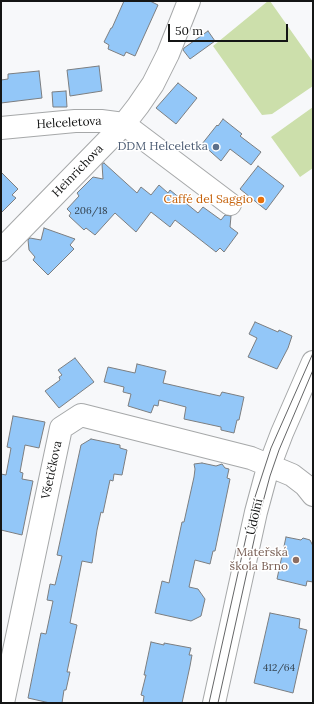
<!DOCTYPE html>
<html>
<head>
<meta charset="utf-8">
<style>
	body { margin:0 }
	#map { position:relative; width:314px; height:704px; overflow:hidden; background:#f7f8fa; font-family:Lora,serif }
	canvas { display:block }
	.frame { position:absolute; inset:0; border:2px solid #141515; pointer-events:none }
	.scale { position:absolute; left:168px; top:24px; width:120px; height:18px; box-sizing:border-box; border:2px solid #141515; border-top:0; padding-left:5px; font-size:12px; line-height:14px; white-space:nowrap; color:#141515; -webkit-text-stroke:3px #fff; paint-order:stroke }
</style>
</head>
<body>
<div id="map">
<canvas width="314" height="704"></canvas>
<div class="frame"></div>
<div class="scale">50 m</div>
</div>
<script>
const ctx = document.querySelector('canvas').getContext('2d');
ctx.lineJoin = 'round';
function paint(path, color) { ctx.fillStyle = color; ctx.fill(path, 'evenodd'); }
const shape = rows => new Path2D(rows.map(r => 'M' + r).join(''));
function strokePath(path, color, width, dash) { ctx.strokeStyle = color; ctx.lineWidth = width; ctx.lineCap = dash ? 'butt' : 'round'; ctx.setLineDash(dash || []); ctx.stroke(path); }
function drawText(font, color, halo, rows, align = 'center') {
  ctx.font = font + ' Lora,serif'; ctx.lineWidth = 3; ctx.setLineDash([]); ctx.textBaseline = 'middle'; ctx.strokeStyle = halo; ctx.fillStyle = color; for (const [text, x, y, turn = 0] of rows) {
    ctx.save(); ctx.translate(x, y); ctx.rotate((+turn || 0) * Math.PI / 180); ctx.textAlign = isNaN(turn) ? turn : align; if (halo) ctx.strokeText(text, 0, 0); ctx.fillText(text, 0, 0); ctx.restore();
  }
}
paint(shape([
	[268,1,270,1,313,62,313,86,272,114,262,115,213,46],
	[313,107,313,168,300,177,271,137]
]), '#ccdfab');
const building = shape([
	[124,1,150,1,158,5,135,56,126,52,124,56,108,49,109,45,104,42,111,28,112,28,124,1],
	[208,31,215,41,190,59,183,50,184,48,208,31],
	[99,66,102,91,70,96,67,70,99,66],
	[39,71,42,98,1,103,1,80,8,79,8,74,39,71],
	[178,83,197,98,176,124,156,108,178,83],
	[66,91,67,107,53,107,52,92,66,91],
	[223,119,242,134,240,136,261,152,251,165,230,149,221,161,202,144,217,125,218,126,223,119],
	[104,163,137,193,141,187,151,195,159,185,168,193,170,190,198,213,203,207,221,220,225,215,231,216,230,227,238,233,224,252,220,248,216,252,175,220,170,227,151,212,136,232,115,213,95,235,86,228,84,230,69,216,71,213,67,209,79,196,77,193,93,177,103,179,102,164,104,163],
	[258,166,284,186,266,210,240,189,258,166],
	[1,172,18,189,12,195,16,198,1,213,1,172],
	[44,228,75,239,70,245,74,249,48,275,33,260,35,257,29,250,28,240,30,238,41,240,44,228],
	[255,322,278,332,279,330,292,336,288,348,277,369,248,357,257,338,249,334,255,322],
	[75,358,94,382,59,408,45,391,60,380,59,377,62,375,58,370,75,358],
	[137,364,166,371,163,383,220,396,222,392,244,397,239,420,237,420,234,433,221,430,221,427,184,419,186,407,159,400,158,406,154,405,151,413,128,406,131,394,123,392,124,387,104,382,108,367,135,373,137,364],
	[13,416,45,422,39,448,25,445,20,472,23,473,22,479,33,481,22,535,1,530,1,474,6,475,11,448,7,447,13,416],
	[91,439,120,445,120,448,127,450,122,475,114,474,113,481,110,480,103,513,101,512,97,530,92,563,82,561,70,623,77,625,67,672,70,672,66,690,64,690,62,703,50,703,28,698,41,633,46,634,53,601,47,600,50,584,55,585,62,556,57,555,81,445,91,439],
	[202,463,216,466,222,464,225,468,229,469,227,478,230,479,215,551,213,551,210,564,195,560,189,587,198,589,205,599,201,616,191,621,155,613,162,581,169,583,182,522,184,522,194,477,195,469,194,464,202,463],
	[286,537,301,540,303,538,310,540,313,546,313,582,307,581,306,586,277,579,286,537],
	[270,613,300,619,299,628,307,630,293,693,254,683,270,613],
	[151,642,164,645,164,643,191,648,189,655,192,655,190,666,182,703,143,703,144,696,141,695,146,675,144,675,151,642]
]);
paint(building, '#93c7f8');
strokePath(building, '#7c7e80', 1);
const minor = shape([
	[1,128,75,121,101,121,124,124,230,204],
	[1,250,124,124,138,106,153,84,168,54,189,1],
	[3,703,61,428,81,415,251,458,292,475,305,485,313,495],
	[214,703,256,512,266,475,282,433,313,362]
]);
strokePath(minor, '#a6a8a9', 24);
strokePath(minor, '#fff', 22);
strokePath(shape([
	[209,703,255,497,271,448,313,353],
	[218,703,260,513,270,476,279,450,313,370]
]), '#656667', 1);
for (const [x, y, r, color] of [
	[216,147,4,"#5c6f8a"],
	[261,200,4,"#e8710a"],
	[296,560,4,"#8d6e63"]
]) { const dot = new Path2D(); dot.arc(x, y, r, 0, 2 * Math.PI); ctx.fillStyle = color; ctx.fill(dot); strokePath(dot, '#fff', 1.5); }
drawText('10px', '#34424e', null, [
	["206/18",91,211],
	["412/64",279,668]
]);
drawText('12px', '#141515', '#fff', [
	["Helceletova",69,123,-3],
	["Heinrichova",78,171,-46],
	["Všetičkova",52,470,-78],
	["Údolní",255,517,-77]
]);
drawText('12px', '#4e5e75', '#fff', [
	["DDM Helceletka",208,147]
], 'right');
drawText('12px', '#c56008', '#fff', [
	["Caffé del Saggio",253,200]
], 'right');
drawText('12px', '#785e54', '#fff', [
	["Mateřská",288,553],
	["škola Brno",288,567]
], 'right');
</script>
</body>
</html>
